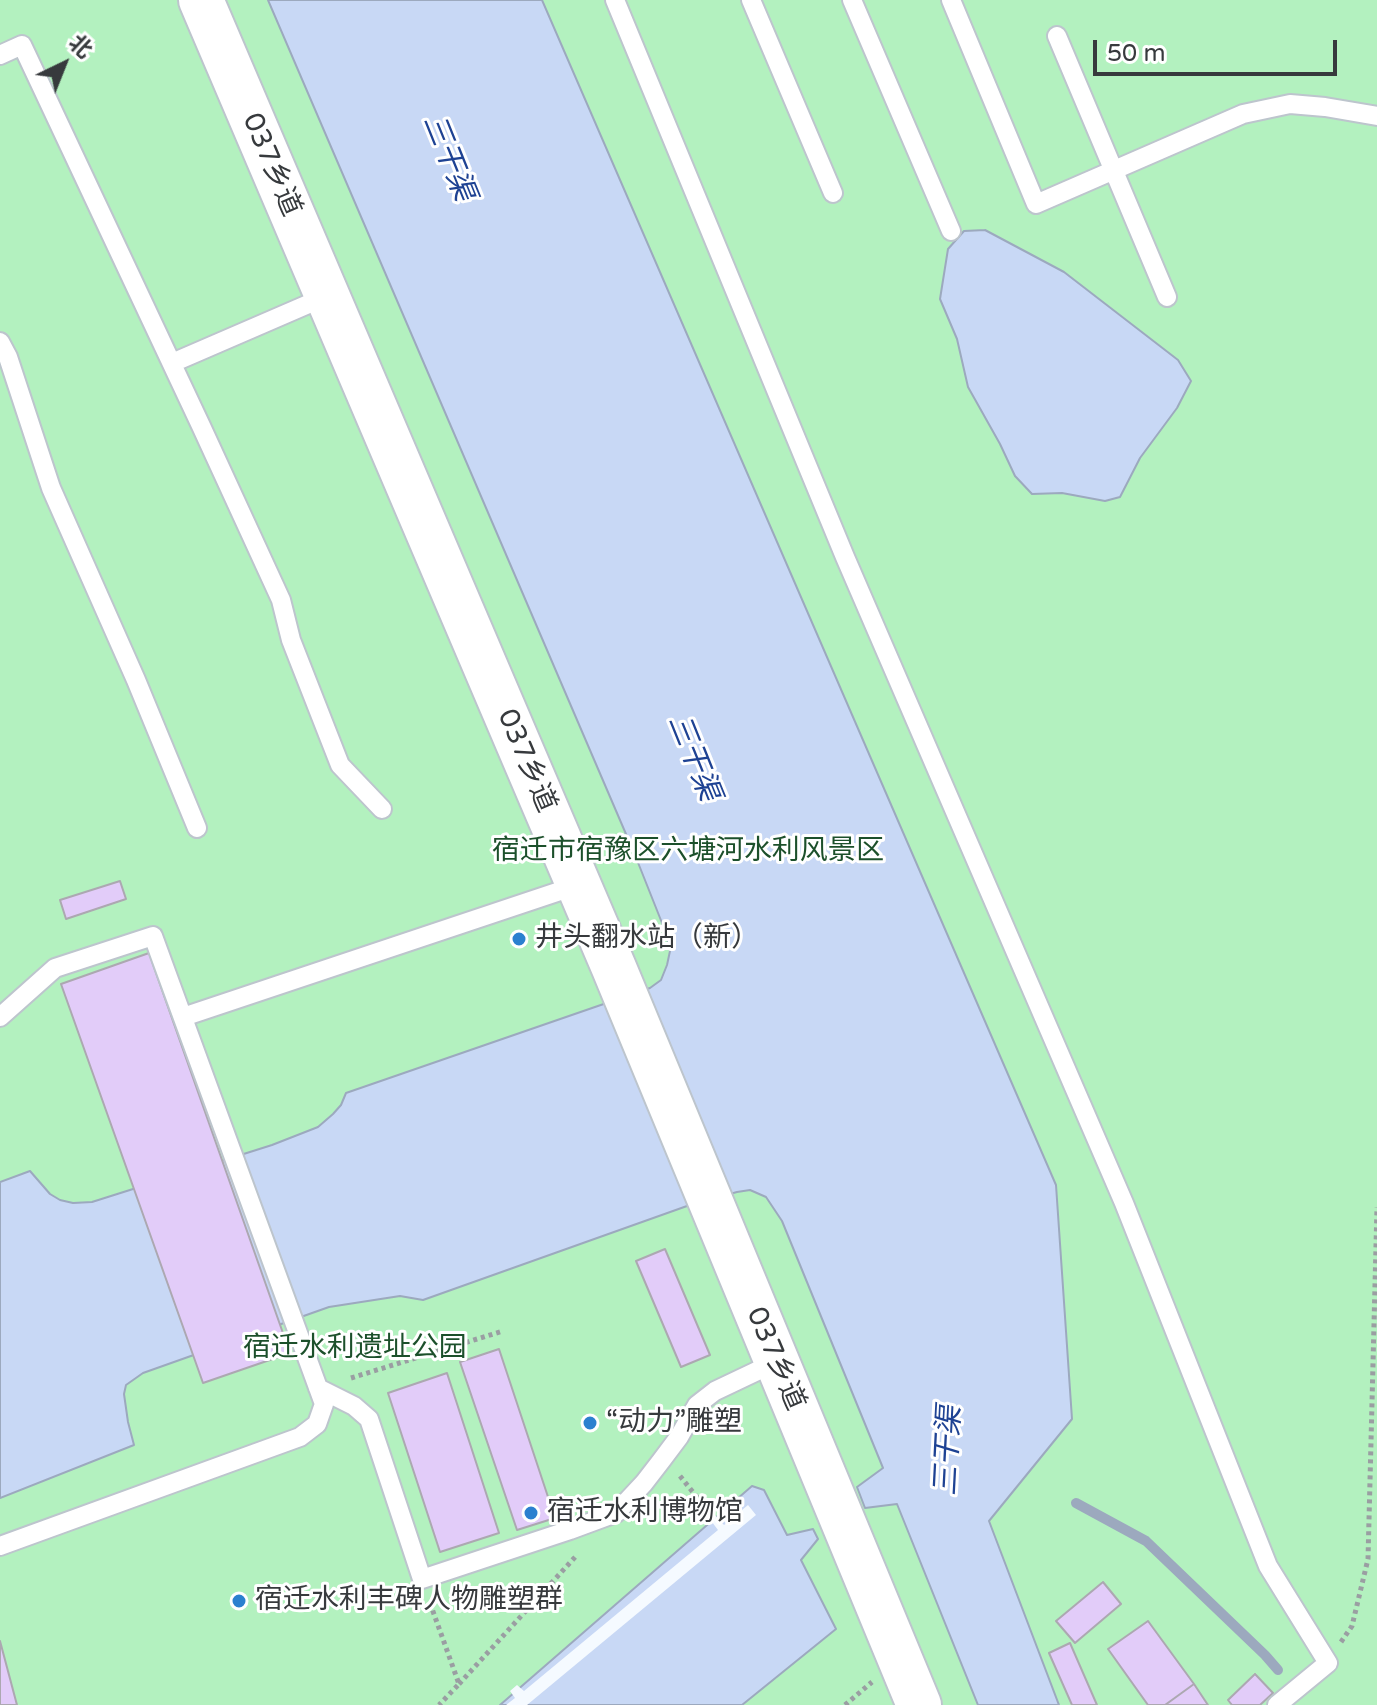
<!DOCTYPE html>
<html>
<head>
<meta charset="utf-8">
<style>
	body { margin:0 }
	#map { position:relative; width:1377px; height:1705px; overflow:hidden; background:#f5faff; font-family:"Varela Round","Noto Sans SC",sans-serif }
	canvas { display:block }
	.north { position:absolute; left:24px; top:24px; width:80px; height:80px; -webkit-text-stroke:6px #fff; paint-order:stroke; rotate:43deg; font-size:22px; font-weight:700; line-height:32px; text-align:center; color:#373a3d }
	.north::after { content:''; display:block; margin:auto; width:28px; height:36px; background:#373a3d; clip-path:polygon(50% 0,100% 100%,50% 72%,0 100%) }
	.scale { position:absolute; left:1093px; top:40px; width:244px; height:36px; box-sizing:border-box; border:4px solid #373a3d; border-top:0; padding-left:10px; font-size:24px; line-height:28px; white-space:nowrap; color:#373a3d; -webkit-text-stroke:6px #fff; paint-order:stroke }
</style>
</head>
<body>
<div id="map">
<canvas width="1377" height="1705"></canvas>
<div class="north">北</div>
<div class="scale">50 m</div>
</div>
<script>
const ctx = document.querySelector('canvas').getContext('2d');
ctx.lineJoin = 'round';
function paint(path, color) { ctx.fillStyle = color; ctx.fill(path, 'evenodd'); }
const shape = rows => new Path2D(rows.map(r => 'M' + r).join(''));
function strokePath(path, color, width, dash) { ctx.strokeStyle = color; ctx.lineWidth = width; ctx.lineCap = dash ? 'butt' : 'round'; ctx.setLineDash(dash || []); ctx.stroke(path); }
function drawText(font, color, halo, rows, align = 'center') {
  ctx.font = font + ' "Varela Round","Noto Sans SC",sans-serif'; ctx.lineWidth = 6; ctx.setLineDash([]); ctx.textBaseline = 'middle'; ctx.strokeStyle = halo; ctx.fillStyle = color; for (const [text, x, y, turn = 0] of rows) {
    ctx.save(); ctx.translate(x, y); ctx.rotate((+turn || 0) * Math.PI / 180); ctx.textAlign = isNaN(turn) ? turn : align; if (halo) ctx.strokeText(text, 0, 0); ctx.fillText(text, 0, 0); ctx.restore();
  }
}
paint(shape([
	[0,0,1377,0,1377,1705,0,1705]
]), '#b3f1bf');
const water = shape([
	[268,0,542,0,1056,1185,1072,1419,989,1521,1059,1705,978,1705,897,1504,865,1508,857,1487,883,1468,782,1221,766,1197,750,1190,737,1192,687,1206,423,1300,400,1296,329,1307,143,1373,126,1385,124,1394,128,1422,134,1445,0,1498,0,1182,30,1171,50,1194,60,1200,73,1203,92,1202,272,1145,318,1127,333,1114,341,1105,346,1093,650,988,661,980,667,965,670,951,666,933,635,855,268,0],
	[985,230,1064,272,1178,360,1191,381,1177,408,1140,458,1120,497,1105,501,1062,493,1032,494,1015,476,1000,444,968,387,957,339,940,299,948,249,964,231,985,230],
	[752,1486,764,1490,787,1535,813,1529,818,1539,801,1560,836,1629,742,1705,500,1705,752,1486]
]);
paint(water, '#c8d8f5');
strokePath(water, '#9ca9be', 2);
paint(shape([
	[748,1505,756,1515,527,1705,506,1705,515,1698,510,1691,517,1685,524,1691,718,1530,709,1518,714,1514,724,1525]
]), '#f5faff');
strokePath(shape([
	[1076,1503,1146,1541,1265,1655,1278,1670]
]), '#9ca9be', 10);
const building = shape([
	[120,881,126,899,66,919,60,900,120,881],
	[149,953,290,1353,203,1383,61,984,149,953],
	[665,1249,710,1355,681,1367,636,1261,665,1249],
	[499,1349,555,1518,517,1530,460,1362,499,1349],
	[447,1373,499,1533,440,1552,388,1393,447,1373],
	[1103,1582,1121,1604,1075,1643,1056,1621,1103,1582],
	[1148,1621,1194,1684,1165,1705,1148,1705,1108,1649,1148,1621],
	[0,1641,17,1705,0,1705,0,1641],
	[1070,1643,1097,1705,1072,1705,1049,1653,1070,1643],
	[1255,1674,1273,1693,1260,1705,1232,1705,1228,1700,1255,1674],
	[1194,1684,1208,1705,1165,1705,1194,1684]
]);
paint(building, '#e2ccf9');
strokePath(building, '#aca8b1', 2);
const service = shape([
	[615,0,845,557,1124,1203,1268,1566,1328,1663,1277,1705],
	[751,0,833,193],
	[852,0,951,231],
	[951,0,1036,204,1243,114,1290,104,1325,107,1377,116],
	[1057,36,1167,297],
	[0,55,22,45,202,428,281,600,291,640,340,765,382,809],
	[0,342,8,357,51,488,136,680,197,828],
	[172,363,327,296],
	[0,1017,55,968,153,936,324,1404,317,1424,300,1437,0,1546],
	[183,1017,578,885],
	[318,1388,354,1406,369,1419,422,1579,570,1530,616,1513,644,1483,661,1461,679,1437,697,1405,715,1391,776,1362]
]);
const tertiary = shape([
	[201,0,614,968,919,1705]
]);
strokePath(service, '#bdc5cd', 22);
strokePath(tertiary, '#bdc5cd', 48);
strokePath(shape([
	[351,1378,503,1331],
	[680,1476,704,1506],
	[430,1603,459,1684,439,1705],
	[1341,1642,1352,1626,1368,1559,1377,1207],
	[459,1684,577,1555],
	[845,1705,872,1682]
]), '#9a9ea2', 5, [4, 4]);
strokePath(service, '#fff', 18);
strokePath(tertiary, '#fff', 44);
for (const [x, y, r, color] of [
	[519,939,8,"#2b80cf"],
	[590,1423,8,"#2b80cf"],
	[531,1513,8,"#2b80cf"],
	[239,1601,8,"#2b80cf"]
]) { const dot = new Path2D(); dot.arc(x, y, r, 0, 2 * Math.PI); ctx.fillStyle = color; ctx.fill(dot); strokePath(dot, '#fff', 3); }
drawText('28px', '#373a3d', '#fff', [
	["037乡道",271,165,67],
	["037乡道",526,761,67],
	["037乡道",775,1359,67]
]);
drawText('28px', '#1c502b', '#fff', [
	["宿迁市宿豫区六塘河水利风景区",688,852],
	["宿迁水利遗址公园",355,1349]
]);
drawText('28px', '#373a3d', '#fff', [
	["井头翻水站（新）",535,939],
	["“动力”雕塑",606,1423],
	["宿迁水利博物馆",547,1513],
	["宿迁水利丰碑人物雕塑群",255,1601]
], 'left');
drawText('italic 30px', '#1e4293', '#fff', [
	["三干渠",448,158,68],
	["三干渠",693,758,68],
	["三干渠",949,1451,-87]
]);
</script>
</body>
</html>
